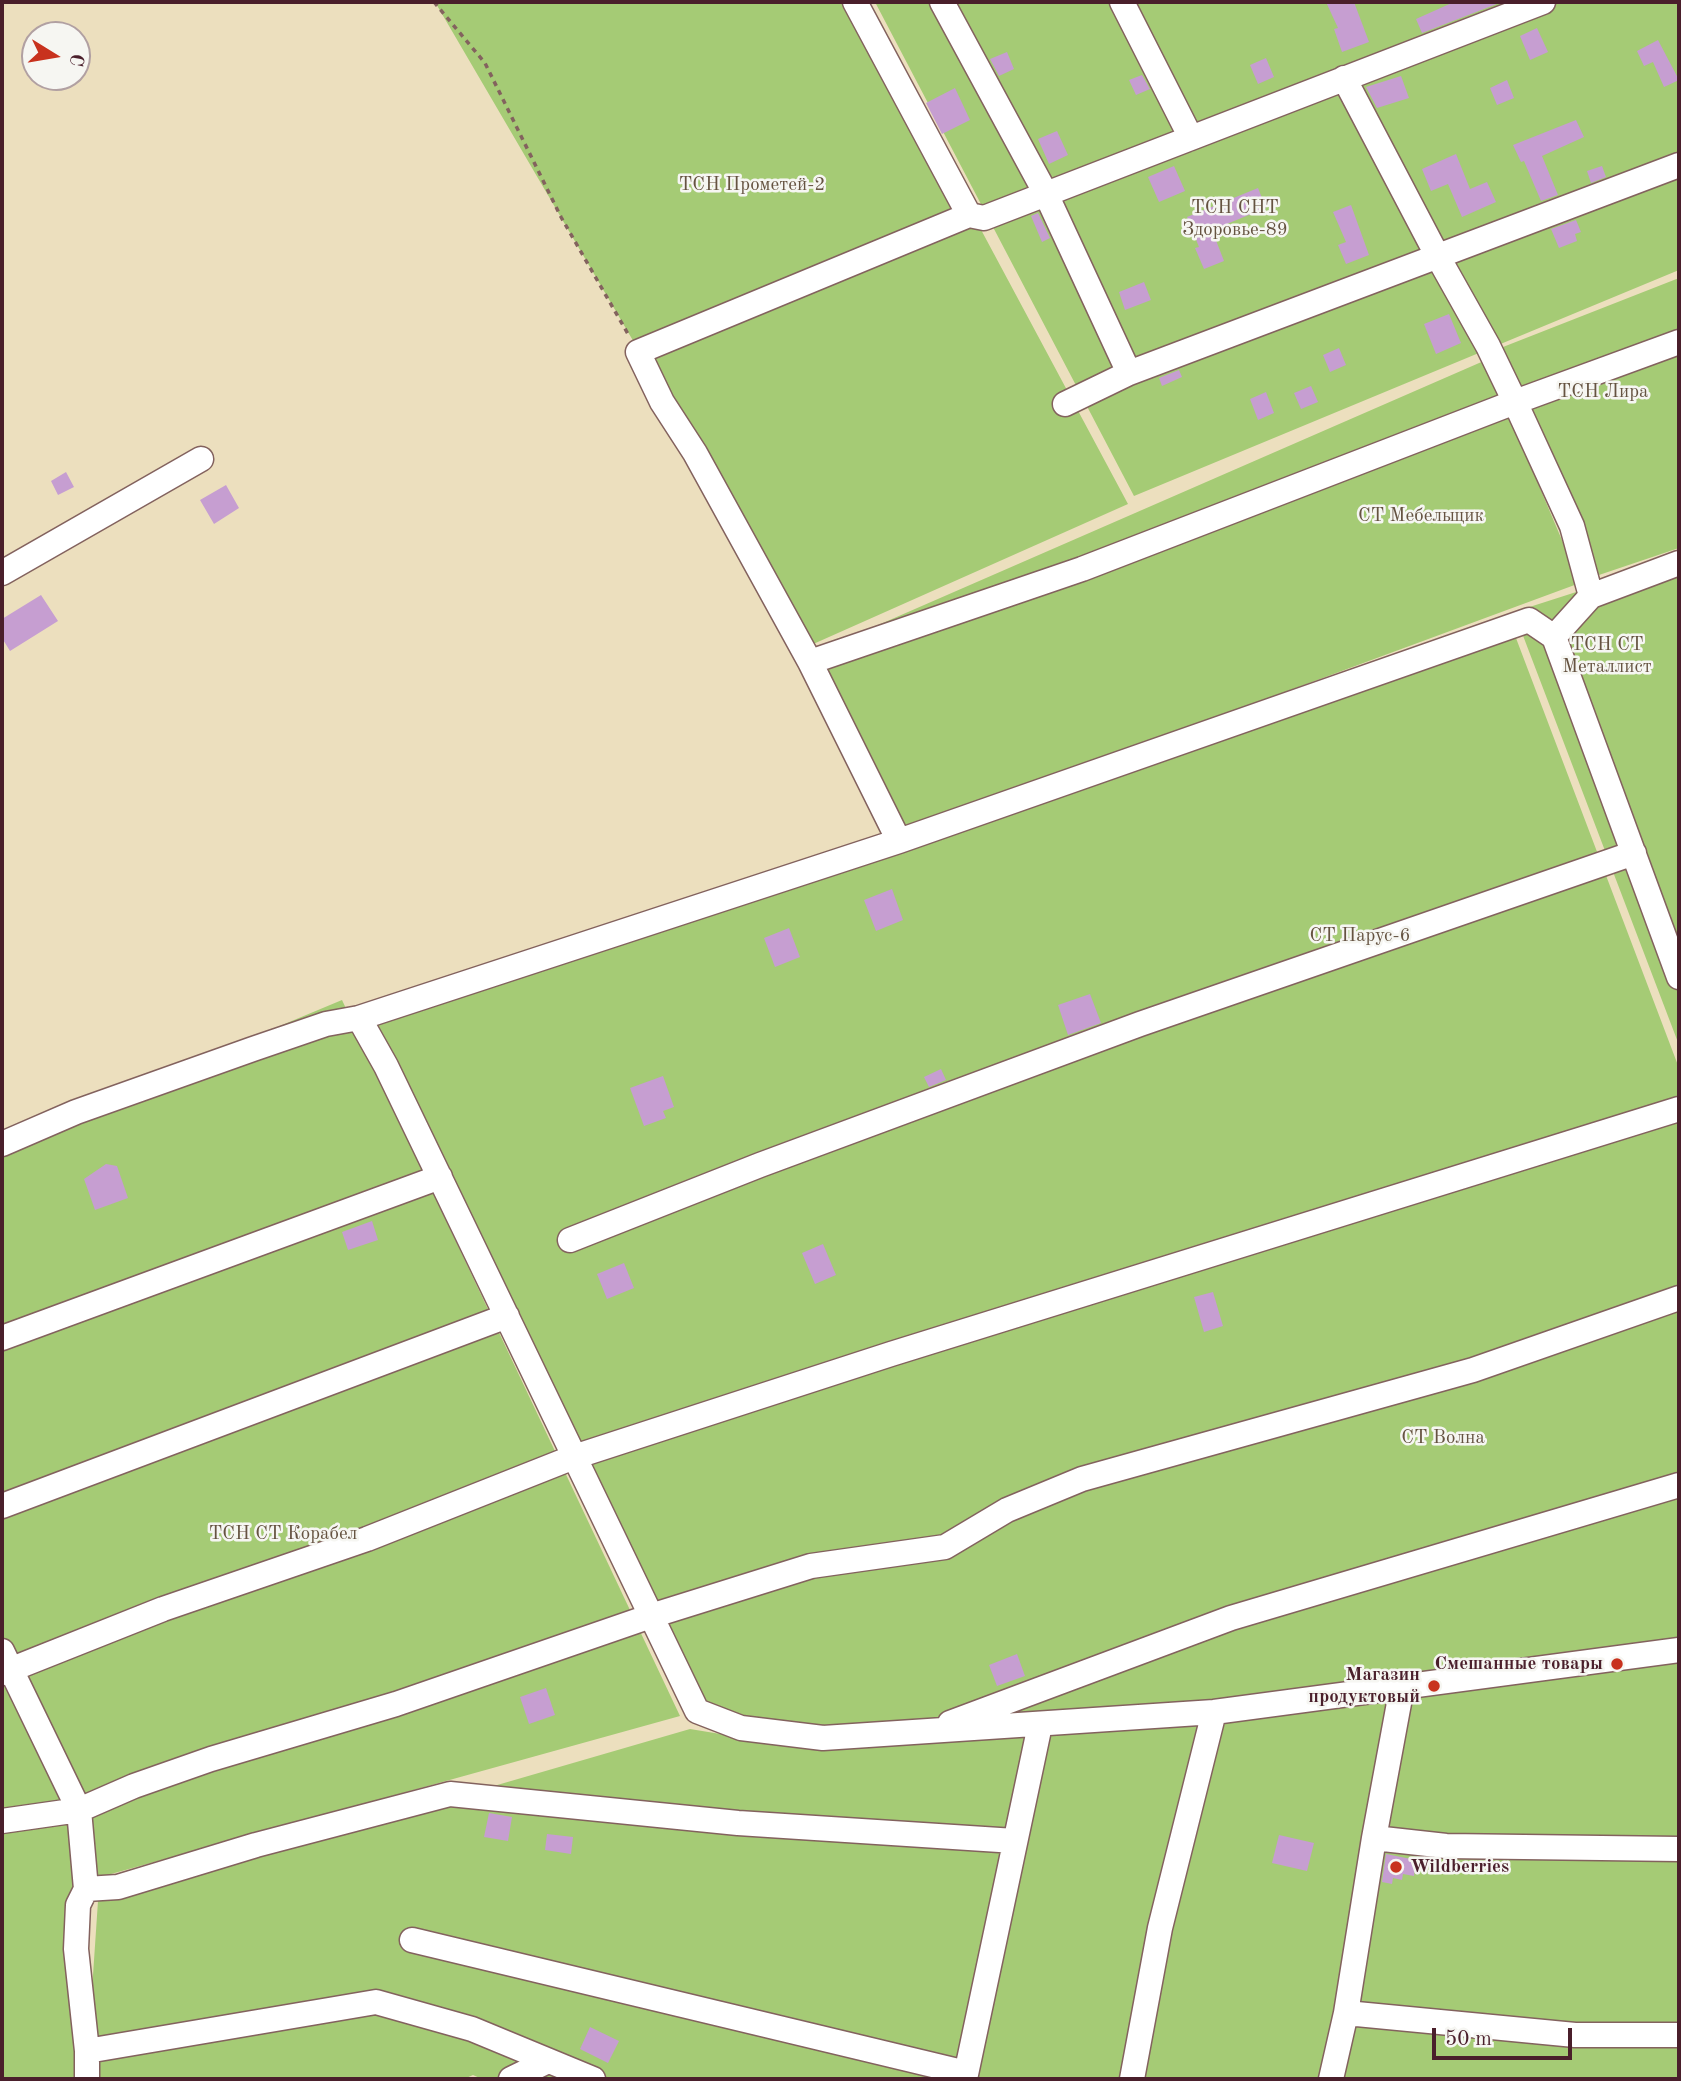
<!DOCTYPE html>
<html>
<head>
<meta charset="utf-8">
<style>
	body { margin:0 }
	#map { position:relative; width:1681px; height:2081px; overflow:hidden; background:#ecdfbe; font-family:"Old Standard TT",serif }
	canvas { display:block }
	.frame { position:absolute; inset:0; border:4px solid #4a1f2b; pointer-events:none }
	.north { position:absolute; left:21px; top:21px; width:70px; height:70px; box-sizing:border-box; background:#f6f6f2; border:2px solid #b1a0a2; border-radius:50%; rotate:101deg; font-size:19px; font-weight:700; line-height:28px; text-align:center; color:#4a1f2b }
	.north::after { content:''; display:block; margin:auto; width:24px; height:32px; background:#c8321e; clip-path:polygon(50% 0,100% 100%,50% 72%,0 100%) }
	.scale { position:absolute; left:1432px; top:2028px; width:140px; height:32px; box-sizing:border-box; border:4px solid #4a1f2b; border-top:0; padding-left:9px; font-size:21px; line-height:24px; white-space:nowrap; color:#4a1f2b; -webkit-text-stroke:5px #f6f6f2; paint-order:stroke }
</style>
</head>
<body>
<div id="map">
<canvas width="1681" height="2081"></canvas>
<div class="frame"></div>
<div class="north">С</div>
<div class="scale">50 m</div>
</div>
<script>
const ctx = document.querySelector('canvas').getContext('2d');
ctx.lineJoin = 'round';
function paint(path, color) { ctx.fillStyle = color; ctx.fill(path, 'evenodd'); }
const shape = rows => new Path2D(rows.map(r => 'M' + r).join(''));
function strokePath(path, color, width, dash) { ctx.strokeStyle = color; ctx.lineWidth = width; ctx.lineCap = dash ? 'butt' : 'round'; ctx.setLineDash(dash || []); ctx.stroke(path); }
function drawText(font, color, halo, rows, align = 'center') {
  ctx.font = font + ' "Old Standard TT",serif'; ctx.lineWidth = 5; ctx.setLineDash([]); ctx.textBaseline = 'middle'; ctx.strokeStyle = halo; ctx.fillStyle = color; for (const [text, x, y, turn = 0] of rows) {
    ctx.save(); ctx.translate(x, y); ctx.rotate((+turn || 0) * Math.PI / 180); ctx.textAlign = isNaN(turn) ? turn : align; if (halo) ctx.strokeText(text, 0, 0); ctx.fillText(text, 0, 0); ctx.restore();
  }
}
paint(shape([
	[435,2,859,2,1128,504,811,645],
	[875,2,1679,2,1679,270,1134,496],
	[1679,278,1679,548,1596,576,1503,347],
	[1486,360,1580,583,903,833,814,653],
	[1679,559,1679,1045,1514,612],
	[1508,617,1679,1068,1679,1096,579,1447,374,1024],
	[342,1000,680,1716,75,1884,75,2079,2,2079,2,1142],
	[1679,1120,1679,1638,1338,1688,819,1744,692,1719,585,1461],
	[1679,1659,1679,2079,482,2079,473,2075,464,2079,86,2079,98,1901,690,1729,818,1750]
]), '#a5cb75');
paint(shape([
	[1326,2,1354,2,1369,42,1342,52,1334,29,1338,28],
	[1454,2,1502,2,1422,33,1416,19],
	[1537,28,1548,52,1530,60,1520,36],
	[1658,40,1679,80,1664,87,1653,62,1644,66,1637,51],
	[1007,52,1014,69,999,76,990,59],
	[1266,58,1274,77,1258,84,1250,65],
	[1142,75,1150,89,1136,95,1129,80],
	[1401,76,1409,98,1377,108,1366,87],
	[1507,80,1514,98,1497,105,1490,88],
	[955,88,970,120,942,134,926,103],
	[1576,120,1584,137,1542,156,1558,195,1541,201,1524,161,1521,162,1513,145],
	[1057,131,1068,155,1049,164,1038,139],
	[1456,154,1470,189,1487,182,1496,202,1462,217,1448,184,1431,191,1422,169],
	[1174,166,1185,191,1159,202,1148,177],
	[1602,166,1606,177,1591,183,1587,171],
	[1258,188,1266,208,1212,230,1224,261,1204,269,1195,248,1199,247,1187,217],
	[1351,205,1369,255,1346,264,1338,245,1346,242,1333,212],
	[1038,213,1050,238,1042,242,1031,216],
	[1576,220,1581,232,1575,234,1577,241,1559,248,1551,229],
	[1144,282,1151,300,1125,310,1119,292],
	[1449,314,1461,343,1436,354,1424,324],
	[1339,348,1346,365,1330,372,1323,355],
	[1179,370,1182,377,1162,386,1159,378],
	[1311,386,1318,402,1301,409,1294,393],
	[1266,392,1274,413,1258,420,1250,399],
	[66,472,74,487,58,495,51,481],
	[226,485,239,508,214,524,200,500],
	[41,595,58,621,10,651,2,638,2,619],
	[892,889,903,920,876,931,864,900],
	[789,928,800,957,775,967,764,938],
	[1090,994,1101,1023,1068,1035,1058,1005],
	[941,1069,946,1080,929,1087,924,1077],
	[663,1076,674,1107,663,1111,666,1118,644,1126,630,1088],
	[106,1164,117,1166,128,1198,95,1210,84,1179],
	[372,1221,378,1240,348,1250,342,1232],
	[823,1244,836,1275,815,1284,802,1253],
	[624,1263,634,1288,607,1299,597,1274],
	[1213,1292,1223,1326,1204,1332,1194,1297],
	[1017,1654,1025,1676,997,1686,989,1665],
	[546,1688,555,1715,529,1724,520,1697],
	[489,1813,512,1817,508,1841,484,1837],
	[547,1834,573,1837,571,1854,545,1850],
	[1279,1835,1314,1843,1307,1871,1272,1863],
	[1386,1854,1416,1860,1414,1876,1403,1874,1402,1880,1393,1878,1392,1884,1382,1882],
	[590,2027,619,2041,608,2063,580,2049]
]), '#c69ed1');
const minor = shape([
	[855,2,969,215],
	[942,2,1046,194,1129,373],
	[1122,2,1191,138],
	[1344,78,1438,257,1488,346,1515,402,1572,526,1591,596],
	[1065,404,1129,373,1679,165],
	[2,573,201,459],
	[1554,637,1591,596,1679,563],
	[810,662,1082,569,1515,402,1679,342],
	[899,841,810,662,695,453,662,402,638,352,969,215,984,218,1543,2],
	[359,1018,899,841,1529,620,1554,637,1679,977],
	[2,1144,76,1112,253,1049,326,1024,359,1018,386,1066,697,1711,741,1728,823,1738,1214,1712,1679,1650],
	[570,1240,760,1165,1140,1024,1634,853],
	[2,1338,440,1177],
	[2,1506,507,1316],
	[2,1651,79,1810,86,1889,78,1905,76,1949,87,2051,87,2079],
	[2,1673,163,1609,367,1539,574,1457,891,1354,1679,1109],
	[950,1723,1231,1618,1679,1485],
	[2,1821,79,1810,134,1786,211,1759,396,1704,651,1616,811,1566,945,1547,1007,1510,1082,1479,1473,1370,1679,1298],
	[1374,1838,1446,1846,1679,1849],
	[86,1889,118,1887,256,1845,450,1794,738,1823,1015,1841],
	[412,1940,966,2073],
	[1346,2013,1575,2035,1679,2035],
	[87,2051,376,2002,472,2029,593,2079],
	[511,2079,548,2061],
	[965,2079,1040,1725],
	[1132,2079,1160,1928,1214,1712],
	[1331,2079,1346,2013,1374,1838,1402,1687]
]);
strokePath(minor, '#83625e', 27);
strokePath(shape([
	[434,2,485,63,561,217,628,334]
]), '#83625e', 3.5, [5, 5]);
strokePath(minor, '#fff', 24);
for (const [x, y, r, color] of [
	[1617,1664,7,"#c8321e"],
	[1434,1686,7,"#c8321e"],
	[1396,1867,7,"#c8321e"]
]) { const dot = new Path2D(); dot.arc(x, y, r, 0, 2 * Math.PI); ctx.fillStyle = color; ctx.fill(dot); strokePath(dot, '#f6f6f2', 2.5); }
drawText('19px', '#655341', '#f6f6f2', [
	["ТСН Прометей-2",752,185],
	["ТСН СНТ",1235,208],
	["Здоровье-89",1235,230],
	["ТСН Лира",1603,392],
	["СТ Мебельщик",1421,516],
	["ТСН СТ",1607,645],
	["Металлист",1607,667],
	["СТ Парус-6",1360,936],
	["СТ Волна",1443,1438],
	["ТСН СТ Корабел",283,1534]
]);
drawText('bold 19px', '#4a1f2b', '#f6f6f2', [
	["Смешанные товары",1603,1664],
	["Магазин",1420,1675],
	["продуктовый",1420,1697],
	["Wildberries",1410,1867,"left"]
], 'right');
</script>
</body>
</html>
